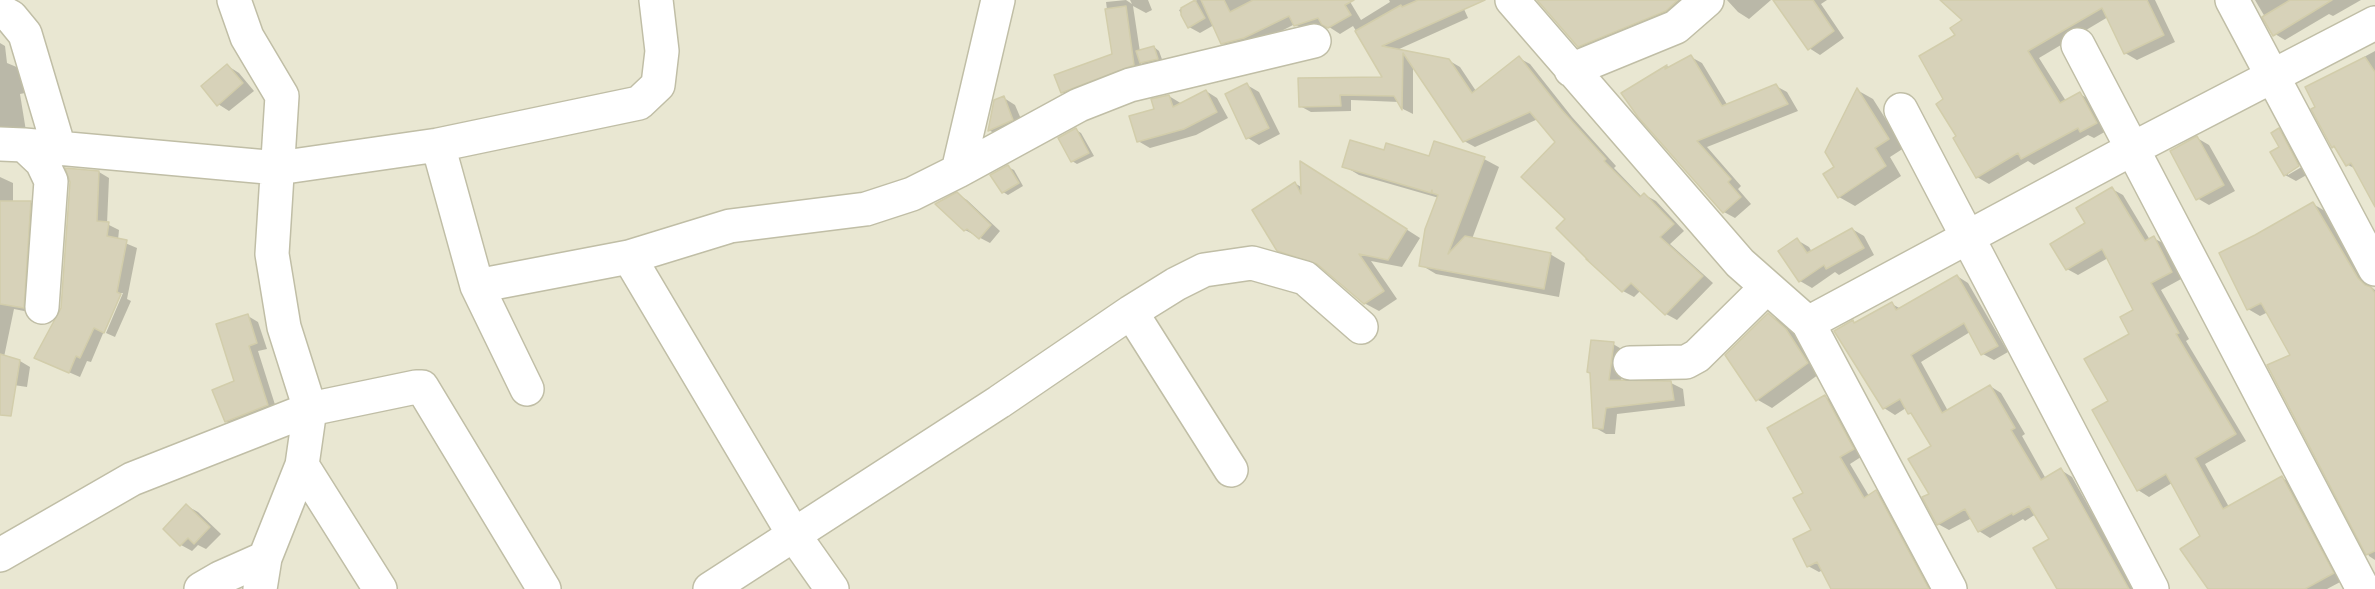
<!DOCTYPE html>
<html>
<head>
<meta charset="utf-8">
<style>
	body { margin:0 }
	canvas { display:block; background:#f4f3e5 }
</style>
</head>
<body>
<canvas width="2375" height="589"></canvas>
<script>
const ctx = document.querySelector('canvas').getContext('2d');
ctx.lineJoin = 'round';
function paint(path, color) { ctx.fillStyle = color; ctx.fill(path, 'evenodd'); }
const shape = rows => new Path2D(rows.map(r => 'M' + r).join(''));
function strokePath(path, color, width, dash) { ctx.strokeStyle = color; ctx.lineWidth = width; ctx.lineCap = dash ? 'butt' : 'round'; ctx.setLineDash(dash || []); ctx.stroke(path); }
paint(shape([
	[0,0,2375,0,2375,589,0,589]
]), '#e9e7d2');
paint(shape([
	[1126,0,1132,4,1130,0,1148,0,1152,10,1146,13,1133,6,1140,52,1154,47,1159,51,1163,62,1147,66,1141,63,1142,69,1071,97,1062,92,1113,55,1106,2],
	[1197,0,1349,0,1361,20,1390,2,1389,0,1460,0,1468,18,1397,50,1448,60,1460,67,1476,91,1519,58,1530,64,1572,117,1616,166,1614,168,1642,197,1645,195,1656,201,1684,231,1670,244,1713,283,1677,320,1666,314,1641,290,1634,297,1623,291,1591,262,1567,219,1558,142,1538,119,1475,147,1464,141,1413,66,1413,114,1403,109,1399,102,1351,100,1351,111,1311,112,1300,106,1385,78,1353,26,1340,34,1326,25,1307,32,1295,24,1256,44,1233,50,1222,43,1214,25,1200,33,1189,27,1179,10],
	[1539,0,1695,0,1589,52,1579,46],
	[1727,0,1771,0,1749,19,1738,12],
	[1775,0,1827,0,1821,4,1844,38,1820,55,1809,48],
	[1944,0,2155,0,2175,42,2137,60,2125,53,2108,17,2039,58,2066,101,2080,94,2092,101,2108,130,2094,138,2088,135,2034,165,2028,161,1989,184,1977,177,1958,137,1945,99,1957,36,1964,20],
	[2255,0,2361,0,2333,16,2329,14,2285,40,2275,34],
	[0,43,5,46,7,63,19,68,25,93,20,94,26,131,0,135],
	[2375,51,2375,204,2356,169,2348,165,2338,150,2333,147,2307,88],
	[1691,57,1702,63,1728,106,1776,86,1787,92,1798,111,1707,147,1741,186,1738,189,1751,204,1735,218,1724,212,1623,94,1667,66,1670,68],
	[228,66,239,73,254,91,229,111,218,104],
	[1247,85,1259,92,1280,134,1259,145,1248,138],
	[1857,90,1873,99,1904,148,1890,157,1901,176,1855,206,1839,197,1836,168],
	[1206,91,1217,98,1228,118,1196,135,1150,148,1138,141,1156,110,1169,96,1182,104],
	[1004,98,1015,105,1024,126,1000,137,989,130],
	[1076,130,1081,133,1094,156,1077,164,1072,161],
	[2279,130,2290,137,2304,162,2288,171,2288,175,2305,165,2310,173,2296,181,2285,175],
	[2197,138,2209,145,2235,191,2209,205,2197,198],
	[1385,152,1430,158,1484,159,1499,167,1472,239,1550,254,1565,263,1559,297,1436,274,1421,265,1439,198,1359,175,1344,166],
	[1008,167,1014,170,1023,186,1008,195,1003,192],
	[1315,171,1420,238,1402,267,1371,261,1397,299,1379,311,1364,303,1325,268,1293,258,1278,250,1296,184,1303,188],
	[99,172,109,178,107,224,119,230,118,240,137,248,127,299,131,301,115,337,106,333,123,293,120,293,91,362,87,361,80,377,36,358,62,309],
	[0,177,13,183,13,202,30,202,41,208,34,313,14,309,4,357,20,361,30,367,27,387,0,383],
	[2112,189,2123,195,2150,240,2153,238,2165,244,2183,278,2161,290,2189,339,2186,341,2246,441,2205,464,2229,507,2282,478,2293,484,2344,580,2327,589,2210,589,2202,536,2172,483,2149,497,2138,490,2110,402,2131,335,2135,311,2108,258,2078,275,2067,269,2087,223],
	[957,194,967,200,1000,231,990,243,965,230],
	[2313,204,2325,211,2370,286,2375,290,2375,560,2369,556,2269,366,2292,356,2268,312,2260,316,2248,309,2256,237],
	[1852,229,1864,236,1874,255,1839,275,1835,272,1812,288,1800,281,1797,240,1809,247,1812,252],
	[1957,276,1968,283,2008,352,1994,360,1983,354,1970,332,1921,362,1948,411,1990,386,2001,393,2025,434,2022,436,2046,479,2061,470,2072,477,2135,589,2059,589,2051,540,2036,514,2025,521,2023,519,1990,538,1979,531,1972,518,1949,530,1938,524,1931,495,1933,447,1916,417,1909,413,1906,408,1895,415,1884,408,1853,322,1856,324,1892,304,1901,309],
	[1768,314,1783,323,1801,339,1822,372,1772,408,1758,400],
	[248,316,258,322,267,349,258,351,277,411,237,427,226,421],
	[1613,344,1625,351,1621,382,1671,383,1683,389,1685,406,1617,414,1615,434,1606,434,1594,427],
	[1825,397,1836,403,1864,455,1850,464,1869,496,1876,492,1887,498,1936,589,1833,589,1823,570,1819,572,1808,566,1813,531,1805,494],
	[187,506,198,512,221,534,206,549,198,545,192,551,181,545]
]), '#0003');
const building = shape([
	[1195,0,1205,18,1188,28,1181,15,1181,8,1195,0],
	[1201,0,1224,0,1230,12,1253,0,1354,0,1345,5,1351,15,1328,28,1322,25,1318,18,1294,26,1289,16,1244,38,1221,44,1201,0],
	[1418,0,1485,0,1382,46,1449,59,1472,93,1519,56,1561,109,1606,159,1604,161,1640,197,1644,193,1674,224,1660,237,1703,276,1665,315,1631,283,1622,292,1586,259,1588,260,1556,228,1565,219,1521,177,1555,142,1530,112,1463,142,1403,53,1402,110,1394,96,1340,95,1341,106,1299,107,1298,78,1382,77,1355,31,1401,5,1402,7,1418,0],
	[1537,0,1678,0,1666,11,1578,47,1537,0],
	[1773,0,1813,0,1834,31,1808,50,1773,0],
	[1940,0,2147,0,2164,35,2124,54,2102,8,2028,51,2060,103,2080,92,2097,123,2080,132,2078,128,2021,159,2018,153,1976,178,1953,138,1956,136,1936,104,1943,99,1919,56,1955,35,1950,28,1962,20,1940,0],
	[2290,0,2332,0,2273,36,2262,17,2290,0],
	[1126,6,1134,65,1061,93,1054,75,1112,54,1105,9,1126,6],
	[1154,46,1158,59,1140,63,1136,51,1154,46],
	[1691,55,1722,106,1776,84,1788,104,1697,141,1731,179,1728,182,1741,197,1723,213,1638,117,1621,93,1667,65,1665,69,1691,55],
	[2365,57,2375,72,2375,207,2351,163,2346,166,2334,146,2332,148,2311,109,2315,107,2305,87,2365,57],
	[227,64,243,83,217,106,201,86,227,64],
	[1247,83,1269,128,1246,139,1225,94,1247,83],
	[1857,88,1889,139,1875,148,1886,166,1838,198,1823,174,1834,167,1825,152,1857,88],
	[1206,90,1217,112,1184,129,1137,142,1129,116,1154,109,1151,99,1169,95,1173,107,1206,90],
	[1004,96,1013,120,988,131,994,100,1004,96],
	[1076,128,1089,153,1071,162,1058,138,1076,128],
	[2279,128,2299,166,2284,176,2270,152,2279,147,2271,133,2279,128],
	[2197,136,2224,185,2196,200,2170,151,2197,136],
	[1350,140,1384,150,1386,143,1429,156,1434,141,1485,157,1448,254,1465,236,1551,253,1544,289,1419,266,1425,229,1438,195,1432,193,1432,190,1431,193,1342,167,1350,140],
	[1300,161,1407,229,1388,260,1359,254,1384,291,1364,304,1317,264,1277,251,1252,210,1295,182,1301,194,1300,161],
	[1008,165,1019,183,1002,193,990,175,1008,165],
	[65,168,99,171,97,221,109,222,107,236,127,240,117,292,121,294,104,333,94,328,80,358,76,356,69,373,34,358,61,308,70,182,65,168],
	[2112,187,2145,241,2154,236,2172,272,2151,283,2179,333,2176,334,2236,434,2195,458,2223,509,2282,476,2334,573,2305,589,2208,589,2180,549,2200,536,2166,474,2137,491,2092,410,2108,401,2084,359,2129,334,2120,317,2133,310,2102,249,2066,270,2050,244,2085,223,2076,208,2112,187],
	[957,192,991,225,979,239,967,229,964,231,935,204,957,192],
	[0,201,31,201,24,308,0,304,0,201],
	[2313,202,2358,278,2365,285,2371,287,2375,293,2375,551,2366,555,2267,365,2290,355,2261,303,2247,310,2219,253,2255,235,2313,202],
	[1852,228,1864,248,1826,269,1824,265,1799,282,1778,251,1797,238,1807,253,1852,228],
	[1957,275,1998,346,1981,355,1964,323,1911,355,1942,413,1990,385,2015,428,2011,430,2041,480,2061,468,2129,589,2057,589,2033,548,2049,539,2029,506,2013,515,2012,513,1978,532,1965,509,1937,525,1922,497,1929,494,1908,459,1931,446,1911,413,1908,414,1900,399,1883,409,1834,331,1853,320,1854,323,1892,302,1896,310,1957,275],
	[1768,313,1786,329,1808,363,1756,401,1725,355,1768,313],
	[248,314,257,343,249,346,268,405,225,422,212,390,234,381,216,324,248,314],
	[1591,340,1614,342,1609,380,1671,381,1674,400,1606,408,1603,429,1593,428,1590,373,1587,372,1591,340],
	[0,354,20,360,11,416,0,415,0,354],
	[1825,395,1854,449,1840,457,1864,498,1876,490,1929,589,1831,589,1817,562,1807,567,1793,539,1811,530,1793,498,1803,493,1767,428,1825,395],
	[186,504,210,527,194,544,188,538,180,546,163,529,186,504]
]);
paint(building, '#d7d2b9');
strokePath(building, '#d2cdab', 1.5);
const minor = shape([
	[234,0,247,37,282,96,272,254,284,327,310,409,302,465,265,558,260,589],
	[1512,0,1740,263,1808,323,1950,589],
	[2232,0,2375,269],
	[0,11,11,17,25,34,59,148],
	[2078,45,2363,589],
	[1571,70,1676,27,1707,0],
	[1901,110,2152,589],
	[0,144,24,145,42,162,51,181,42,307],
	[24,145,278,168,438,145,477,286,527,389],
	[438,145,639,103,658,85,662,51,656,0],
	[958,171,998,0],
	[629,257,794,535,832,589],
	[477,286,629,257,730,226,866,209,912,194,958,171,1079,105,1130,85,1314,41],
	[1131,312,1231,470],
	[1808,323,2132,149,2375,23],
	[1630,363,1686,362,1697,356,1767,287],
	[302,465,380,589],
	[0,555,132,479,310,409,416,387,422,387,544,589],
	[201,589,220,578,265,558],
	[710,589,999,402,1131,312,1176,284,1204,270,1252,263,1305,278,1361,327]
]);
strokePath(minor, '#c0bea6', 36);
strokePath(minor, '#fff', 33);
</script>
</body>
</html>
